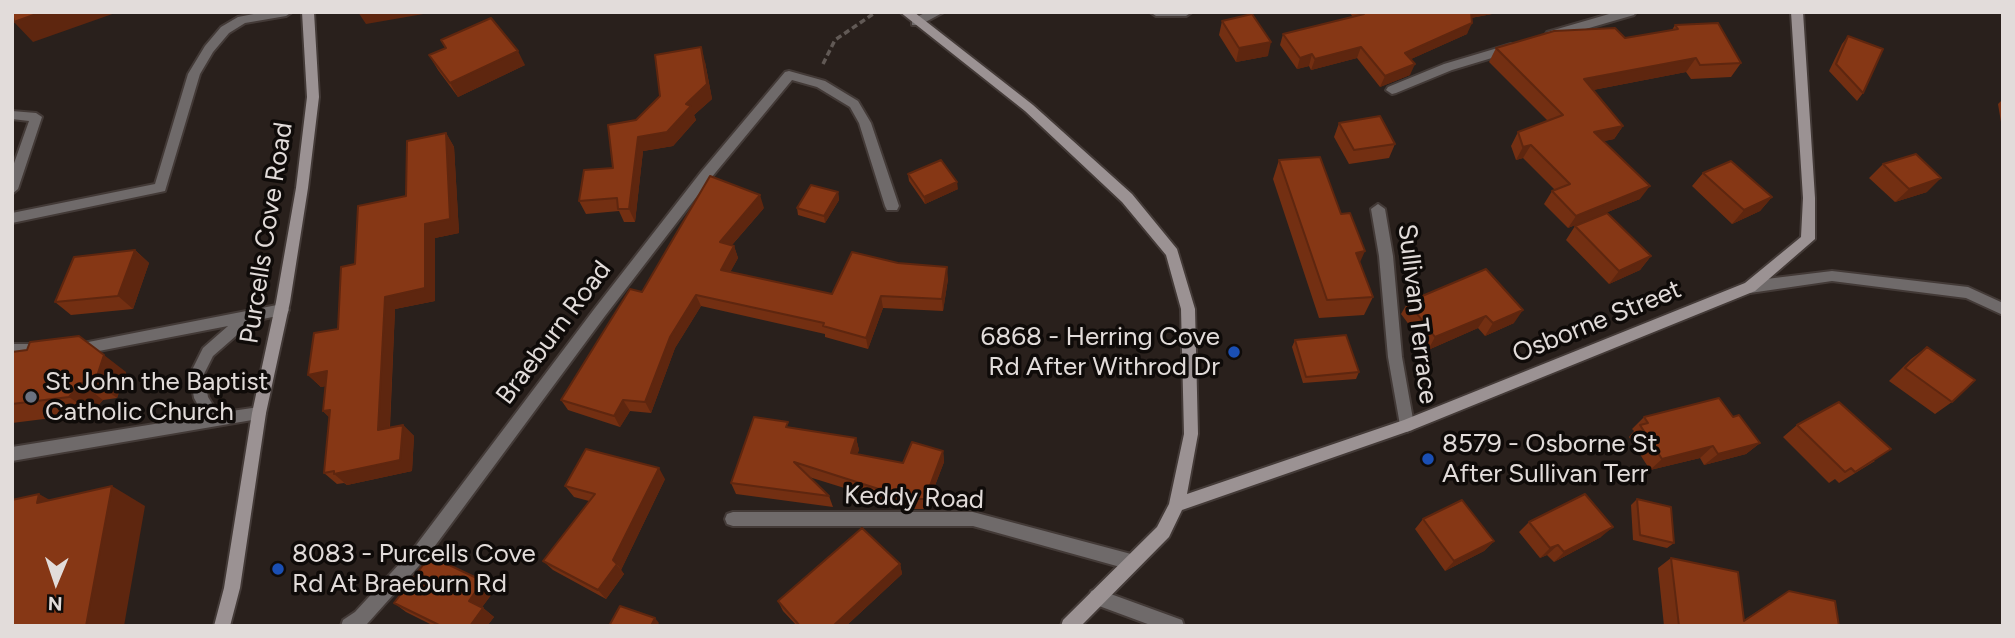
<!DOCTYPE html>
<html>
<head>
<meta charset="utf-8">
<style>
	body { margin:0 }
	#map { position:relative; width:2015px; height:638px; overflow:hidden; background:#29201c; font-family:Figtree,sans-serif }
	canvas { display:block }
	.frame { position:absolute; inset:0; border:14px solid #e2dcda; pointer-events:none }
	.north { position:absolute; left:21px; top:547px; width:70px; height:70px; -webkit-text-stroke:5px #0f0b09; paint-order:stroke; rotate:182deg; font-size:19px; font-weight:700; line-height:28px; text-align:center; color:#e2dcda }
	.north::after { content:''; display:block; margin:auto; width:24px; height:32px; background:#e2dcda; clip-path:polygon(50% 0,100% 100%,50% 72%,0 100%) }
</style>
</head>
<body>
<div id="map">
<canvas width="2015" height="638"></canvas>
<div class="frame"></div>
<div class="north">N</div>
</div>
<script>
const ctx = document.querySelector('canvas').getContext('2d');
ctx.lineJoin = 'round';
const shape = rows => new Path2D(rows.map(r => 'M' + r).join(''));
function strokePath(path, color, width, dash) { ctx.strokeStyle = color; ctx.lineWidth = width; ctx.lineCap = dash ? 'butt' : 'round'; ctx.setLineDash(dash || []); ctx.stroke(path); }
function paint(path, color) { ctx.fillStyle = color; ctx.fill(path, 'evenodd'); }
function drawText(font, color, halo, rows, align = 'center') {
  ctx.font = font + ' Figtree,sans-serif'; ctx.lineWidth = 7; ctx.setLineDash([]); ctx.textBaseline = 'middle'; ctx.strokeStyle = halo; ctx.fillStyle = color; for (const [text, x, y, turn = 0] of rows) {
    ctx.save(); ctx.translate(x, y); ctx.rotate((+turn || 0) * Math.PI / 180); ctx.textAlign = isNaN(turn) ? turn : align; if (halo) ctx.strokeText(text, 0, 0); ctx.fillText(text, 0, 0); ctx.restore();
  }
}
const lane = shape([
	[264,12,292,12,286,16,245,23,229,33,213,52,200,74,165,191,12,223,12,213,155,184,188,74,205,46,221,27,238,17,264,12],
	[12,111,36,113,42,117,18,189,12,194,12,169,29,121,12,119,12,111],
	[282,304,287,306,289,310,287,314,253,321,213,356,204,374,208,397,218,413,259,407,264,408,266,413,264,418,12,461,12,447,204,416,194,398,190,374,203,348,228,326,73,356,68,354,66,350,68,346,282,304],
	[12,344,43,344,48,346,50,350,48,354,43,356,12,356,12,344]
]);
const street = shape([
	[927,12,944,12,920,25,912,25,912,19,927,12],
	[1150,12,1192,12,1186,16,1156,16,1150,12],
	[1616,12,1636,12,1634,15,1551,39,1545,35,1547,32,1616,12],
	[1511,44,1515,45,1515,51,1452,70,1396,93,1392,94,1386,90,1388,87,1444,64,1511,44],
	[789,71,825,81,858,101,871,123,899,206,897,210,887,210,885,206,859,123,850,107,817,87,792,80,711,178,605,316,426,558,367,624,364,626,341,626,343,620,355,612,414,548,595,308,701,172,785,72,789,71],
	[1378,204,1385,209,1393,256,1402,357,1414,425,1412,430,1407,432,1402,430,1400,425,1388,357,1379,256,1371,209,1378,204],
	[1832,271,1968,287,2003,303,2003,315,1966,298,1832,281,1750,293,1745,291,1743,287,1745,283,1750,281,1832,271],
	[733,512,973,512,1131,554,1137,557,1139,562,1137,567,1131,570,973,526,733,526,727,524,725,519,727,514,733,512],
	[1097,589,1182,620,1184,626,1153,626,1091,603,1089,597,1091,591,1097,589]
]);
const secondary = shape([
	[302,12,314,12,319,97,308,188,290,302,266,413,240,588,230,626,214,626,224,588,252,413,276,302,296,188,307,97,302,12],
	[900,12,914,12,1033,105,1132,194,1177,249,1195,309,1198,434,1187,494,1404,420,1745,283,1801,237,1803,198,1791,12,1803,12,1815,198,1815,239,1755,291,1412,430,1182,510,1169,537,1081,626,1061,626,1063,620,1157,527,1169,504,1184,434,1181,309,1166,255,1122,202,1025,111,900,12]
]);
strokePath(lane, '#433a37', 4);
strokePath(street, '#433a37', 4);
strokePath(secondary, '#433a37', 4);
strokePath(shape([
	[823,64,835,40,876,12]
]), '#615955', 3.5, [6, 3.5]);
paint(lane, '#6f6a6a');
paint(street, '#6f6a6a');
paint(secondary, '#9b9293');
paint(shape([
	[1349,12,1493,12,1492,14,1471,18,1467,34,1411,59,1410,75,1380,87,1357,58,1311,70,1309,66,1297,69,1280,45,1283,34,1353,17],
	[1222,21,1268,56,1236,62,1219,35],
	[1675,25,1741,63,1731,77,1691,79,1686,72,1593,90,1623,126,1614,139,1604,141,1640,199,1568,228,1544,204,1552,191,1555,190,1523,158,1516,160,1511,146,1518,132,1548,121,1489,62,1496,48,1625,38,1672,30],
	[1848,36,1863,93,1857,101,1829,71,1842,44],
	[441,40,525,65,458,97,438,70,429,55,446,48],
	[705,62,712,99,694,115,696,120,673,146,643,151,635,222,624,222,619,211,586,214,579,201,613,168],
	[2003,99,2003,134,1998,104],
	[1339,123,1395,144,1389,158,1349,164,1334,137],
	[446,133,454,147,459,233,435,238,435,301,395,309,390,427,403,425,414,436,412,471,347,485,344,483,337,484,324,473,329,417,323,411,326,386,321,387,308,375,338,329,355,264,406,196],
	[1279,160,1373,297,1364,315,1319,318,1273,179],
	[1883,164,1927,192,1895,202,1869,178],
	[1703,173,1772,197,1760,211,1732,224,1692,186],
	[908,174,958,189,925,204,909,181],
	[838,192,839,200,825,223,798,215,797,208],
	[764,208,732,245,734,246,738,258,730,272,832,294,948,279,943,311,883,308,868,349,825,337,825,334,701,306,675,348,651,413,630,411,620,427,568,410,561,400,642,292],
	[1575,226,1651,256,1640,270,1609,284,1566,240],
	[135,250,149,263,133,309,71,315,55,302],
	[1486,269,1514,323,1485,336,1478,328,1428,350,1401,314,1408,302],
	[1295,340,1359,372,1356,379,1303,383,1292,347],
	[1927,347,1952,402,1935,414,1889,381,1911,359],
	[12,352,126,372,117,398,103,400,92,413,12,423],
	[1644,417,1733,417,1760,443,1746,454,1704,465,1700,458,1650,470,1629,437,1634,431,1632,429],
	[1797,425,1875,461,1839,483,1835,479,1829,483,1783,437],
	[790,427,856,438,859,450,857,454,903,463,943,451,944,462,926,509,912,509,809,477,829,496,833,507,736,494,731,483],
	[665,479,621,570,624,574,606,599,553,570,543,561,589,501,574,497,565,486],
	[1637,499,1674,543,1667,548,1633,540,1631,505],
	[1423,519,1494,541,1484,551,1445,571,1415,529],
	[1529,522,1601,537,1554,562,1547,555,1540,558,1519,532],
	[1671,558,1744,620,1789,591,1839,626,1664,626,1658,568],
	[900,564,902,574,846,626,797,626,783,611,778,601],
	[483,581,494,591,482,607,494,617,487,626,434,626,406,612,394,603]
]), '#732f12');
paint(shape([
	[42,12,118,12,33,42,14,22],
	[358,12,435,12,366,24],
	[1468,12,1493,12,1492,14,1465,19],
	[1472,23,1467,34,1400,64,1405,53],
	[1271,42,1268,56,1236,62,1239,48],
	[701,47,705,62,712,99,694,115,696,120,673,146,643,151,635,222,629,209,638,137,686,104],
	[1361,47,1357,58,1311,70,1315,59],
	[518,51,525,65,458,97,450,83],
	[1312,54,1309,66,1297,69,1300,58],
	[1696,58,1686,72,1577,93,1584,79],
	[1415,64,1410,75,1380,87,1385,76],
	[1623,126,1614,139,1586,145,1594,132],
	[446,133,454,147,459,233,435,238,435,301,395,309,389,441,378,430,385,297,425,224],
	[1531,145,1523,158,1516,160,1523,147],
	[1941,178,1927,192,1895,202,1909,189],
	[957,182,958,189,925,204,924,197],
	[1650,186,1640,199,1568,228,1576,216],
	[838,192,839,200,825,223,824,216],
	[760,195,764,208,724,254,720,242],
	[1772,197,1760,211,1732,224,1744,210],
	[734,246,738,258,725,282,721,270],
	[135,250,149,263,133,309,118,296],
	[1365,251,1357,269,1356,253],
	[1651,256,1640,270,1609,284,1619,271],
	[947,267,948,279,943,311,942,299],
	[696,295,701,306,675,348,651,413,645,402,670,337],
	[881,296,883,308,868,349,866,338],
	[1523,310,1514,323,1485,336,1493,323],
	[1486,316,1478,328,1428,350,1435,337],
	[104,355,126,372,117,398,95,382],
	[327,371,339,383,321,387,308,375],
	[81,383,103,400,92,413,69,397],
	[623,400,630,411,620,427,614,416],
	[330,410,335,423,323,411],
	[403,425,414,436,412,471,347,485,334,474],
	[856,438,859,450,854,464,851,453],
	[1760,443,1746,454,1704,465,1718,454],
	[1713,446,1700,458,1650,470,1662,459],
	[943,451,944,462,926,509,925,499],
	[659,468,665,479,621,570,613,560],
	[112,486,145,506,124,626,86,626],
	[39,494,75,514,37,503],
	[1613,527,1601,537,1554,562,1564,552],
	[1494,541,1484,551,1445,571,1454,561],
	[1558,545,1547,555,1540,558,1550,548],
	[617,564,624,574,606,599,598,590],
	[900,564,902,574,846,626,833,626],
	[483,581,494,591,480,610,469,601],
	[483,608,494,617,487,626,470,626],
	[655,618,659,623,657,626,651,626]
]), '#5e260f');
const building = shape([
	[12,12,42,12,14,22,12,12],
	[1363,12,1471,12,1472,23,1405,53,1415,64,1385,76,1361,47,1315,59,1312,54,1300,58,1283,34,1364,14,1363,12],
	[1252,14,1271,42,1239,48,1222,21,1252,14],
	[491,18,518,51,450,83,429,55,446,48,441,40,491,18],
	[1718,23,1741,63,1700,65,1696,58,1584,79,1623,126,1594,132,1650,186,1576,216,1552,191,1570,184,1531,145,1523,147,1518,132,1563,115,1496,48,1554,31,1615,28,1625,38,1678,29,1675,25,1718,23],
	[1848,36,1883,49,1863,93,1836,64,1848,36],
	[701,47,707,84,686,104,691,106,667,132,638,137,629,209,618,209,617,198,579,201,584,170,613,168,608,125,636,120,660,96,655,55,701,47],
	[1380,116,1395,144,1354,150,1339,123,1380,116],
	[446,133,450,219,425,224,425,288,385,297,378,430,403,425,400,460,334,474,334,471,324,473,330,410,323,411,327,371,308,375,314,333,338,329,341,267,355,264,358,206,406,196,407,141,446,133],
	[1916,154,1941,178,1909,189,1883,164,1916,154],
	[1320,157,1341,214,1350,213,1365,251,1356,253,1373,297,1327,300,1279,160,1320,157],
	[941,160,957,182,924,197,908,174,941,160],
	[1731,161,1772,197,1744,210,1703,173,1731,161],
	[710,176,760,195,720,242,734,246,721,270,832,294,852,252,898,263,947,267,942,299,881,296,866,338,823,326,824,323,696,295,670,337,645,402,623,400,614,416,561,400,630,289,642,292,710,176],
	[811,185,838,192,824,216,797,208,811,185],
	[1607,213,1651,256,1619,271,1575,226,1607,213],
	[135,250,118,296,55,302,74,257,135,250],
	[1486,269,1523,310,1493,323,1486,316,1435,337,1408,302,1486,269],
	[1346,335,1359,372,1306,377,1295,340,1346,335],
	[79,336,104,355,95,382,81,383,69,397,12,404,12,352,27,350,30,342,79,336],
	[1927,347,1975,380,1952,402,1905,368,1927,347],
	[1719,398,1733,417,1739,415,1760,443,1718,454,1713,446,1662,459,1640,425,1648,423,1644,417,1719,398],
	[1839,402,1891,449,1855,472,1851,468,1845,472,1797,425,1839,402],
	[754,417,788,422,786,427,856,438,851,453,903,463,912,442,943,451,925,499,910,499,794,462,829,496,731,483,754,417],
	[586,449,659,468,613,560,617,564,598,590,543,561,595,494,565,486,586,449],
	[112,486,86,626,12,626,12,500,39,494,37,503,112,486],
	[1585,494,1613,527,1564,552,1558,545,1550,548,1529,522,1585,494],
	[1637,499,1671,507,1674,543,1640,535,1637,499],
	[1462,500,1494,541,1454,561,1423,519,1462,500],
	[862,528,900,564,833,626,800,626,778,601,862,528],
	[430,556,483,581,469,601,483,608,470,626,441,626,394,603,430,556],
	[1671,558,1738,572,1744,621,1789,591,1835,601,1839,626,1679,626,1671,558],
	[620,606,655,618,651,626,609,626,620,606]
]);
paint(building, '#863715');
strokePath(building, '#5e260f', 2);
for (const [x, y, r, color] of [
	[1234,352,7,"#1a4fb4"],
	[31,397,7,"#6b7280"],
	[1428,459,7,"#1a4fb4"],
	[278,569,7,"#1a4fb4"]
]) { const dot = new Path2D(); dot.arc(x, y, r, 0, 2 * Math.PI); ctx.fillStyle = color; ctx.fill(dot); strokePath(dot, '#0f0b09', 2.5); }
drawText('26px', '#e2dcda', '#0f0b09', [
	["Purcells Cove Road",267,233,-81],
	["Sullivan Terrace",1417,314,83],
	["Osborne Street",1597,322,-22],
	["Braeburn Road",554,333,-53],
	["Keddy Road",914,498,2]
]);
drawText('26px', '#e2dcda', '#0f0b09', [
	["6868 - Herring Cove",1220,337,"right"],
	["Rd After Withrod Dr",1220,367,"right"],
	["St John the Baptist",45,382],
	["Catholic Church",45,412],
	["8579 - Osborne St",1442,444],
	["After Sullivan Terr",1442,474],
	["8083 - Purcells Cove",292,554],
	["Rd At Braeburn Rd",292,584]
], 'left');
</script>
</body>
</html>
